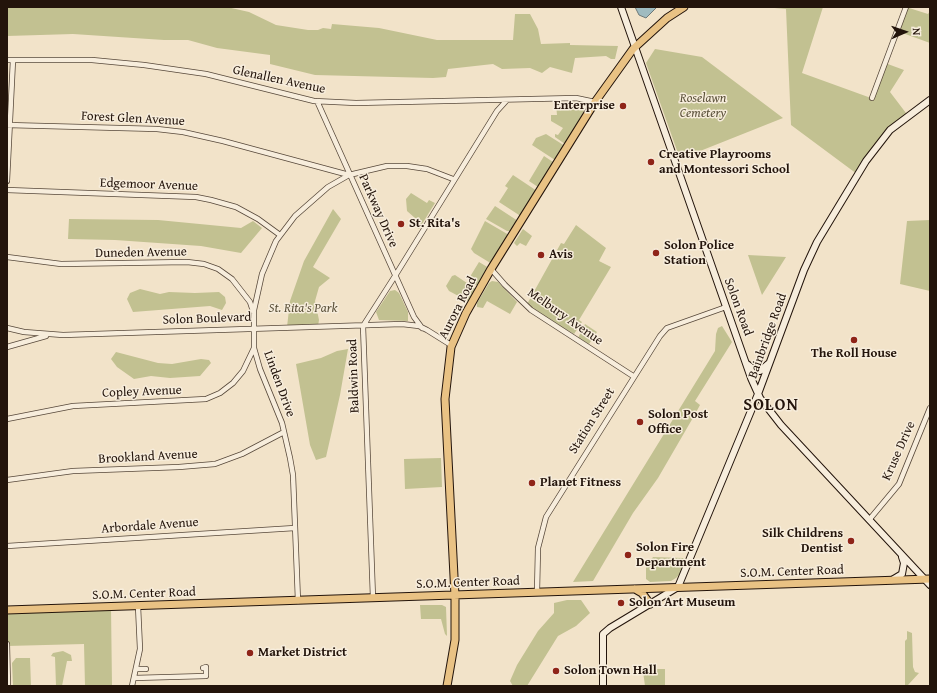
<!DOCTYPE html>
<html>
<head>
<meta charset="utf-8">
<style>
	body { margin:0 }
	#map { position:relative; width:937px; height:693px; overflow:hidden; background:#f2e3c9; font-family:"Gentium Book Plus",serif }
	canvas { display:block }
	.frame { position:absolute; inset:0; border:8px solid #23140b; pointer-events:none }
	.north { position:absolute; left:885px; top:12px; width:40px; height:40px; -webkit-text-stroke:3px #f7eddc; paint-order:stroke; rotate:88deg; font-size:11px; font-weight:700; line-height:16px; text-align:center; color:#23140b }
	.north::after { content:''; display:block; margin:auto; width:14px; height:18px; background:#23140b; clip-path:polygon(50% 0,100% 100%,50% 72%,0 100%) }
</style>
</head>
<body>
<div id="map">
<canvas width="937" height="693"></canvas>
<div class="frame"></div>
<div class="north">N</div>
</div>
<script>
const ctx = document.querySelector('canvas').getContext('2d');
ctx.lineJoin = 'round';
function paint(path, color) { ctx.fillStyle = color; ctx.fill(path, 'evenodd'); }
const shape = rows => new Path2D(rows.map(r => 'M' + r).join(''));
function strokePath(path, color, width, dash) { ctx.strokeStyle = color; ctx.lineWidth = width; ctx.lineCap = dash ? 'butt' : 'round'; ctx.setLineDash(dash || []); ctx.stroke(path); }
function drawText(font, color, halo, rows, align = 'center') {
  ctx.font = font + ' "Gentium Book Plus",serif'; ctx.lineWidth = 3; ctx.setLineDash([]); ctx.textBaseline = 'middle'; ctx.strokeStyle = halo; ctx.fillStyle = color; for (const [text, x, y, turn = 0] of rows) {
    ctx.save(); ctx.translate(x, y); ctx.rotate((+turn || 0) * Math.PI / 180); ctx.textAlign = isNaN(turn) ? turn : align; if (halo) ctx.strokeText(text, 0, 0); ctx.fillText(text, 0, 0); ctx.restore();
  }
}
paint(shape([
	[7,7,227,7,249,12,276,25,308,30,318,30,323,28,331,29,332,24,379,28,437,40,513,40,515,14,530,14,538,29,541,44,570,43,570,45,618,46,615,59,611,59,606,56,575,58,572,73,550,67,542,73,530,68,502,69,493,64,448,69,446,77,433,78,315,75,270,64,270,55,217,48,188,40,164,40,73,34,7,36],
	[763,7,823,7,802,73,871,98,885,63,904,70,890,92,909,117,890,130,857,174,791,125,786,9],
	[906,7,928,14,930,11,930,43,897,31],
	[655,49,702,57,783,118,680,159,646,63],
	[563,103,584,107,584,111,565,144,555,137,555,134,558,135,563,128,551,121,551,115,557,115,556,104],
	[546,134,565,146,555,160,532,145,536,138],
	[544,156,553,162,538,187,529,181],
	[513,175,537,191,522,215,519,215,499,202,508,188,505,186],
	[411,193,427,203,429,200,435,203,419,229,415,227,415,218,407,211,406,199],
	[495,206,518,221,512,231,507,231,486,219],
	[333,209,341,219,313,267,330,278,319,287,315,301,319,320,318,326,287,327,290,301,304,261],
	[69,219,158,220,241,228,253,221,262,228,241,253,201,246,115,240,68,239],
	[930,220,930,291,900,284,907,221],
	[485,221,509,235,492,264,474,253,471,249],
	[576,225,606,248,599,261,611,267,579,320,582,322,574,334,526,306,561,243,564,244],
	[523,229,532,236,526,246,520,243,517,246,514,243],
	[748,255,786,257,762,295],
	[479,262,489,268,479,285,475,285,468,280],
	[455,275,476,289,468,301,449,291,446,286,452,276],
	[492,281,498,282,517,302,510,314,487,301,483,308,477,307,477,303,489,283],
	[140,289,160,294,169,292,195,293,219,292,225,297,226,303,222,310,210,306,133,312,127,299,130,293],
	[395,290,399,293,408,312,408,321,379,320,376,312,390,291],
	[585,324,597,332,589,344,578,338],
	[722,326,732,342,695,401,700,405,694,416,658,478,633,513,593,581,573,582,715,351,716,334,718,328],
	[348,349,340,395,326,457,316,460,310,445,296,364,321,358,337,351],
	[116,352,158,363,172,364,201,359,209,360,211,363,200,376,170,378,151,376,134,379,117,367,111,359],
	[441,458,442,487,405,489,404,459],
	[653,557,683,558,686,561,681,573,676,578,671,581,650,582,646,579,646,567],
	[567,600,581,600,590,613,576,626,558,636,527,686,513,686,510,681,517,665,538,631,554,613,554,603],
	[420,605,442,605,446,607,447,636,445,634,441,619,421,619],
	[111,607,112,686,85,686,84,644,7,646,7,610],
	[907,631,912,633,913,667,915,672,919,673,908,685,905,685,905,641,907,639],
	[63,651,71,655,72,661,67,661,62,686,56,686,55,657,51,656,53,653],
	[16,658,30,658,31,686,13,686,12,663],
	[649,669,665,669,665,686,645,686,643,671]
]), '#c2c191');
const water = shape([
	[635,7,657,7,646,18,639,15,635,7]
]);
paint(water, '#9fbbc0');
strokePath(water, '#6d7878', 1);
const street = shape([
	[7,60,92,60,144,65,206,74,314,101,356,103,576,98,595,102],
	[872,98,906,7],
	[317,101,414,317,422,328],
	[7,125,157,129,183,132,223,141,349,175],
	[7,181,13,60],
	[7,190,196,197,211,200,236,207,258,219,280,235],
	[7,257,61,264,187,262,204,264,218,269,232,279,250,302,253,311],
	[491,269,505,285,531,310,633,376],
	[7,328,24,332,63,335,402,324,419,326,427,330,451,345],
	[7,347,46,336],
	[7,419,73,406,206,399,220,393,233,383,243,371,254,348],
	[7,480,73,471,179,467,215,464,242,454,284,432],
	[869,520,899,484,930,408],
	[7,546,295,528],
	[537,592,538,548,546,517,660,336,667,328,726,307],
	[373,598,363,326,395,276,497,111,507,100],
	[298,601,293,475,290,458,282,423,260,369,254,348,254,310,262,274,276,241,295,216,328,187,349,175,387,166,407,166,427,169,453,179],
	[7,644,8,686],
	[137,669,146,669],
	[134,678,206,676,206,667,203,668],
	[132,686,140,649,138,606]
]);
const secondary = shape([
	[621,7,751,378,760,398,781,425,930,585],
	[747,364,756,371,760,371,768,364],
	[892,580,902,574,904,563,902,557],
	[603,686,603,634,610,628,678,587,758,394,804,270,817,242,866,161,890,130,930,100]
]);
const primary = shape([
	[635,589,642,593,650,604],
	[7,610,930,579],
	[447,686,455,640,455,596,445,399,451,347,466,313,491,269,595,102,633,49,667,18,684,7]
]);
strokePath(street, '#57483a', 6);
strokePath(secondary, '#23140b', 8);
strokePath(primary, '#23140b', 9);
strokePath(street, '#f7eddc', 4.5);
strokePath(secondary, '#f7eddc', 6);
strokePath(primary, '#e9c284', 7);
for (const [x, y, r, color] of [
	[623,106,4,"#8f2418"],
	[651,162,4,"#8f2418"],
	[401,224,4,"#8f2418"],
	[656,253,4,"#8f2418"],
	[541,255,4,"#8f2418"],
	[854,340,4,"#8f2418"],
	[640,422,4,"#8f2418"],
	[532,483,4,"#8f2418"],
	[851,541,4,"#8f2418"],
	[628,555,4,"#8f2418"],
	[621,603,4,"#8f2418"],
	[250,653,4,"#8f2418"],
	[556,671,4,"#8f2418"]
]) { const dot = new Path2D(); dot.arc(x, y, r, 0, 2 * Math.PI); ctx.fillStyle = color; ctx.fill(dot); strokePath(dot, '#f7eddc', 1.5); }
drawText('13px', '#23140b', '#f7eddc', [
	["Glenallen Avenue",279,80,12],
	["Forest Glen Avenue",133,119,3],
	["Edgemoor Avenue",149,185,2],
	["Parkway Drive",378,211,66],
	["Duneden Avenue",141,253,-1],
	["Solon Road",738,307,70],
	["Aurora Road",458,308,-63],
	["Melbury Avenue",565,317,35],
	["Solon Boulevard",207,319,-2],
	["Bainbridge Road",768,336,-70],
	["Baldwin Road",354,376,-92],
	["Linden Drive",279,384,70],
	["Copley Avenue",142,392,-2],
	["Station Street",592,421,-58],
	["Kruse Drive",899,451,-66],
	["Brookland Avenue",148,457,-3],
	["Arbordale Avenue",150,526,-4],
	["S.O.M. Center Road",792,572,-2],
	["S.O.M. Center Road",468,583,-2],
	["S.O.M. Center Road",144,594,-2]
]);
drawText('italic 13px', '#5b513a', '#f7eddc', [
	["Roselawn",703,99],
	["Cemetery",703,114],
	["St. Rita's Park",303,309]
]);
drawText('bold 13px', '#23140b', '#f7eddc', [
	["Enterprise",615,106,"right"],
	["Creative Playrooms",659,155],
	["and Montessori School",659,170],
	["St. Rita's",409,224],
	["Solon Police",664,246],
	["Station",664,261],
	["Avis",549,255],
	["The Roll House",854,354,"center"],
	["Solon Post",648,415],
	["Office",648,430],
	["Planet Fitness",540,483],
	["Silk Childrens",843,534,"right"],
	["Dentist",843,549,"right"],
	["Solon Fire",636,548],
	["Department",636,563],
	["Solon Art Museum",629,603],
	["Market District",258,653],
	["Solon Town Hall",564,671]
], 'left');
ctx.letterSpacing = '1px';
drawText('bold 17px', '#23140b', '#f7eddc', [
	["SOLON",771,406]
]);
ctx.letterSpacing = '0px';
</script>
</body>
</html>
